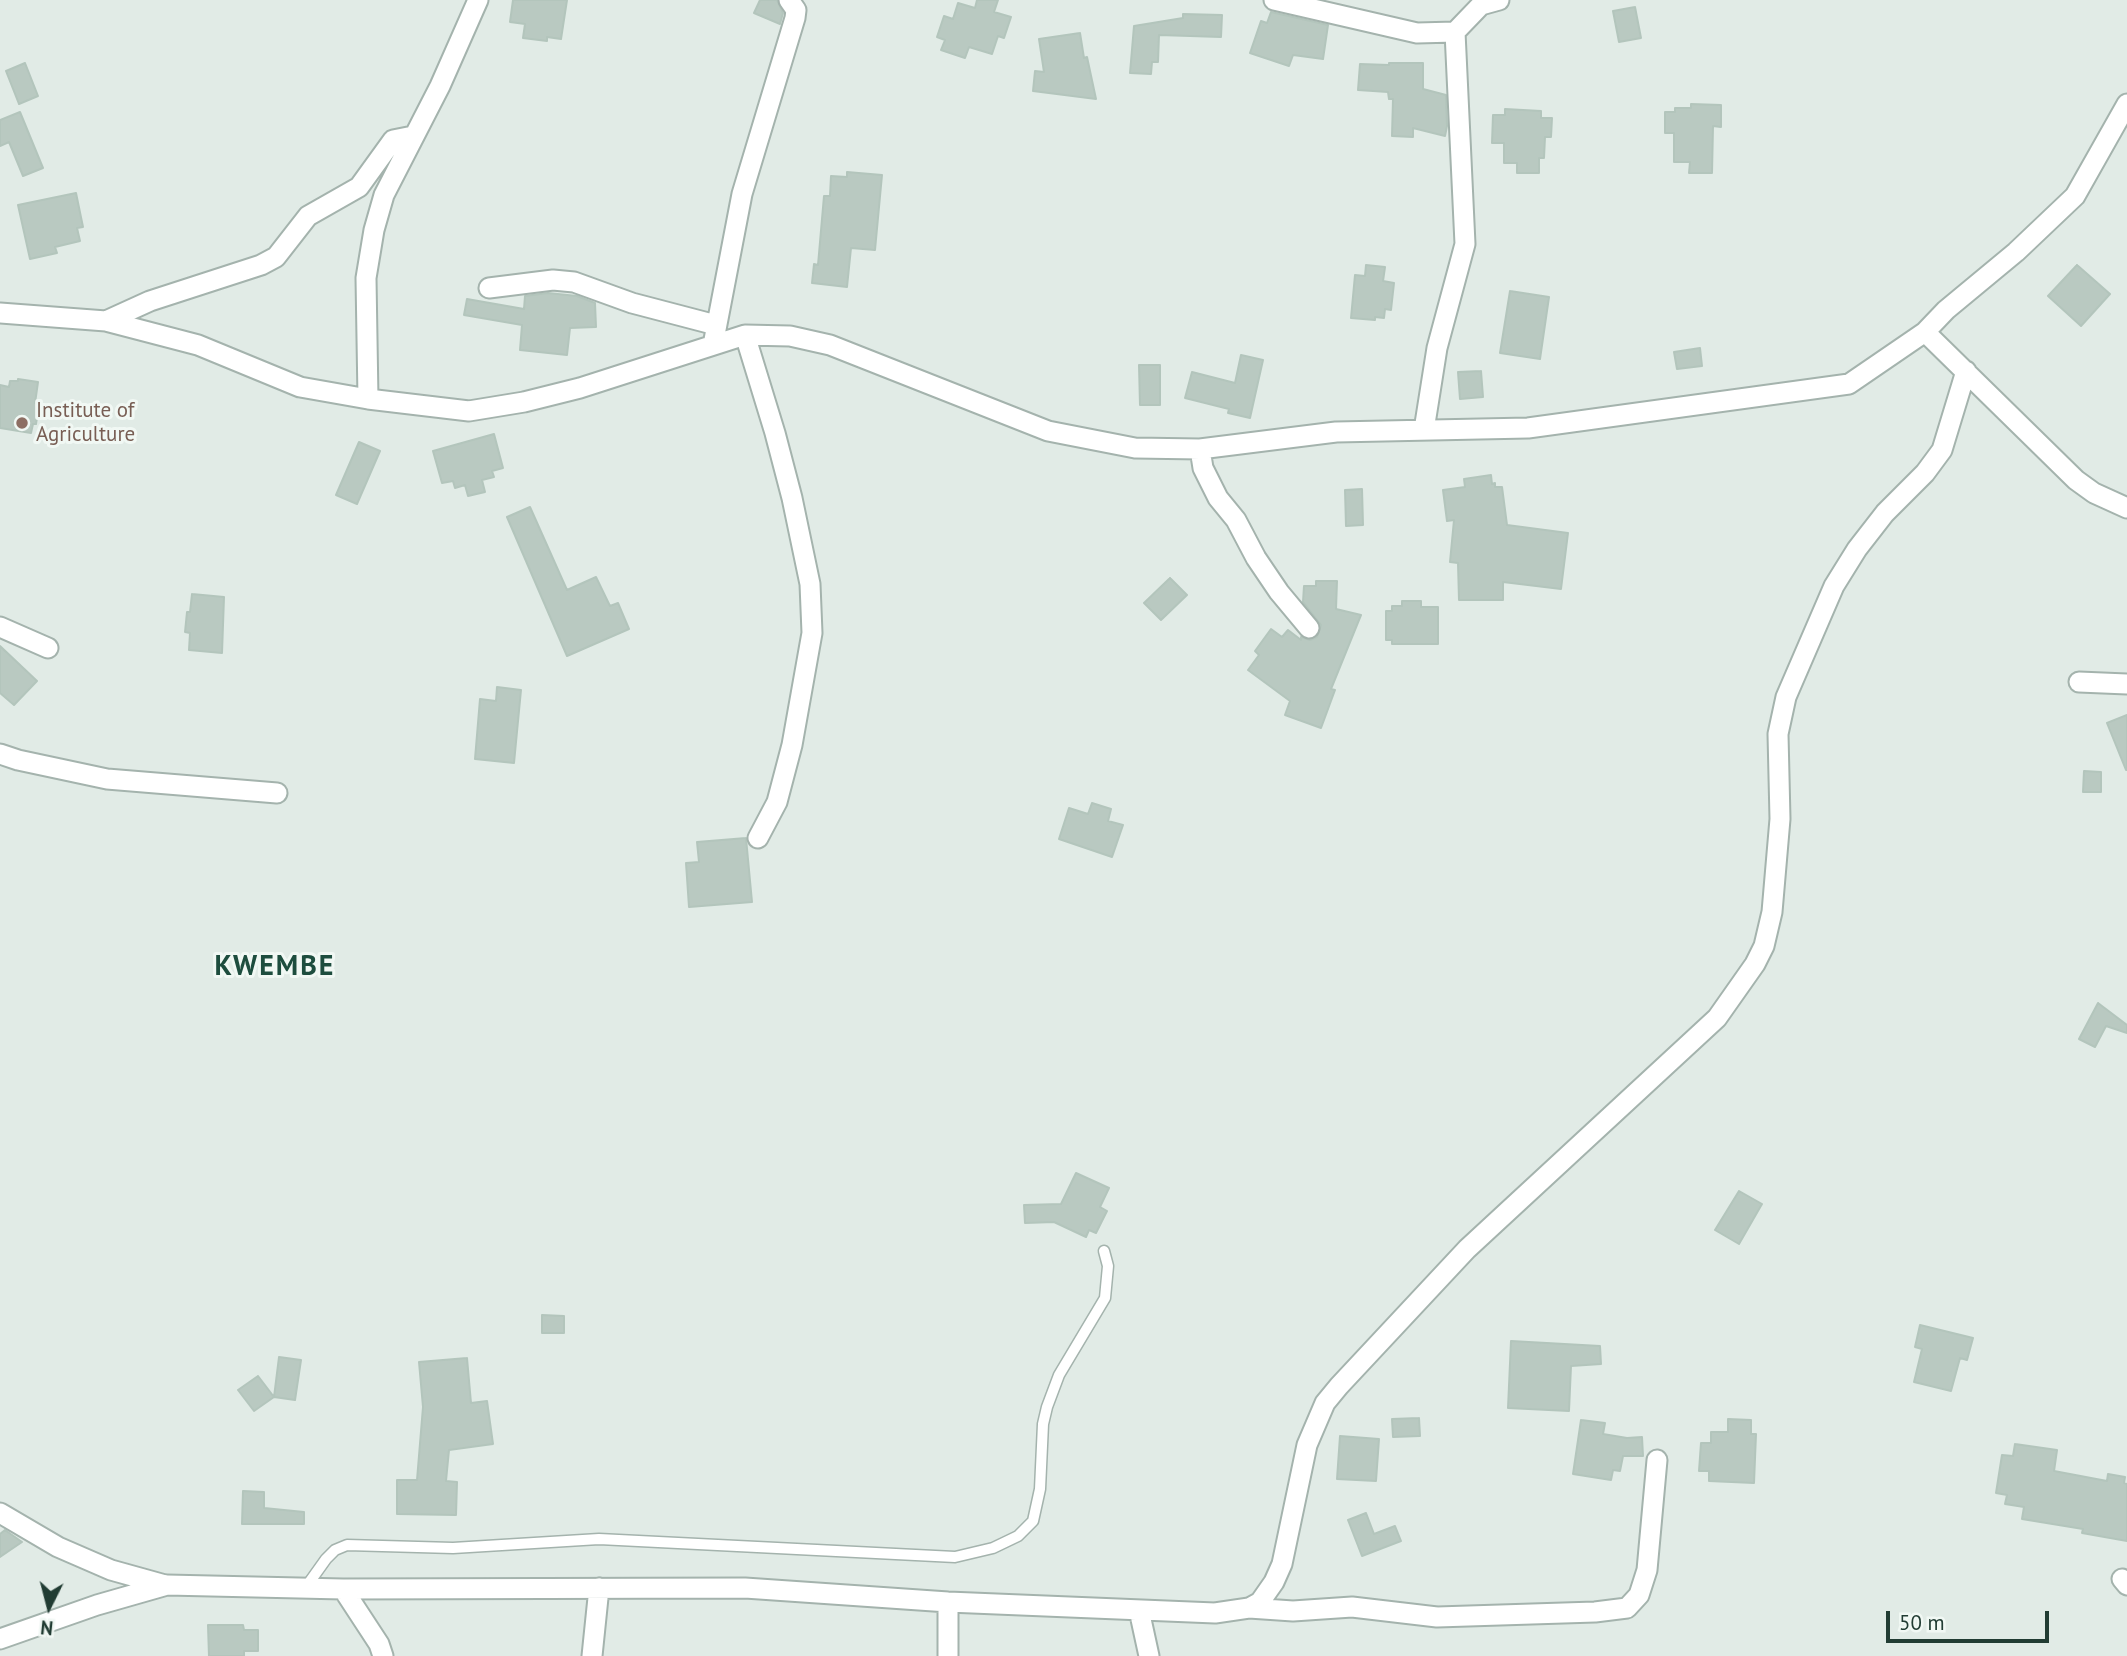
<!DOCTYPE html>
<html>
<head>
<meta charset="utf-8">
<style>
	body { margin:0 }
	#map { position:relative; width:2127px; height:1656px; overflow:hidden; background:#e1ebe6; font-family:"PT Sans",sans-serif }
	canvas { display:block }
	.north { position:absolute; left:14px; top:1572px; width:70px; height:70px; -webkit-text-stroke:5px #f1f8f4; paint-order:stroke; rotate:186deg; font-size:19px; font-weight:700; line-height:28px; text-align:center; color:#213c33 }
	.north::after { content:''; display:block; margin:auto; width:24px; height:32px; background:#213c33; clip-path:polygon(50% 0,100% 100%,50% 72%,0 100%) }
	.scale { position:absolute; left:1886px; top:1611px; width:163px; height:32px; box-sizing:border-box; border:4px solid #213c33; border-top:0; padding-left:9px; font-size:21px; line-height:24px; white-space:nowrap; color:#213c33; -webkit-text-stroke:5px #f1f8f4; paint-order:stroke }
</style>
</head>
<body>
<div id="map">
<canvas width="2127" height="1656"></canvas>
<div class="north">N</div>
<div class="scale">50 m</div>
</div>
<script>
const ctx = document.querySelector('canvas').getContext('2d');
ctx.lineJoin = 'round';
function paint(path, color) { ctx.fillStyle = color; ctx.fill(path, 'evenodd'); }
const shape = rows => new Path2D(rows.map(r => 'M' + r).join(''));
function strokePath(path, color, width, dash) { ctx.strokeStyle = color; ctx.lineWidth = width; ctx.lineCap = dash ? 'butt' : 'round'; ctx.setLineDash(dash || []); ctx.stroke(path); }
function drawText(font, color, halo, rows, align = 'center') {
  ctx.font = font + ' "PT Sans",sans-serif'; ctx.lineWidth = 6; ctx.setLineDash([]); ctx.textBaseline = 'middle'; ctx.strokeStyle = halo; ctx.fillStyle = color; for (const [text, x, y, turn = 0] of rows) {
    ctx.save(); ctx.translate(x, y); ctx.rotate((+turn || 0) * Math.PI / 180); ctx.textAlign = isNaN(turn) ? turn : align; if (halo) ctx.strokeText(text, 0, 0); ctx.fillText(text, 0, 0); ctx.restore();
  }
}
const building = shape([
	[513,0,567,0,561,39,547,37,547,41,523,38,525,24,510,22,513,0],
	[760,0,777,0,783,13,780,24,754,13,760,0],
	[977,0,998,0,994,12,1011,17,1004,38,998,36,992,54,969,47,965,58,941,50,945,40,937,37,944,16,953,19,958,3,975,8,977,0],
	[1635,7,1641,38,1619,42,1613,11,1635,7],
	[1271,12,1328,25,1323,59,1293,55,1289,66,1250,53,1261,21,1267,23,1271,12],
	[1183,14,1222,15,1221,37,1159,35,1158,62,1152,62,1151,74,1130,73,1134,26,1183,18,1183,14],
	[1080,33,1084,58,1087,57,1096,99,1033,91,1035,71,1044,72,1039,39,1080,33],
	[25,63,38,96,19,104,6,71,25,63],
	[1389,63,1423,63,1423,89,1446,95,1447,126,1445,136,1413,128,1413,137,1392,136,1393,99,1389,99,1388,92,1358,90,1360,64,1389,65,1389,63],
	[1691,104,1721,105,1721,127,1713,126,1712,173,1689,173,1690,162,1674,162,1674,133,1665,133,1665,112,1675,112,1675,108,1691,108,1691,104],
	[1505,109,1541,111,1541,118,1552,118,1551,137,1545,137,1544,158,1539,158,1539,173,1517,173,1517,163,1504,163,1504,143,1492,143,1493,115,1505,115,1505,109],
	[20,112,43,168,23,176,9,142,0,146,0,120,20,112],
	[847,172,882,175,875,250,851,248,847,287,812,283,814,264,818,265,824,196,830,196,831,176,847,177,847,172],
	[76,193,83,227,77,228,80,241,55,247,57,253,30,259,18,205,76,193],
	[1366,265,1385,267,1383,281,1394,283,1391,310,1385,309,1384,318,1375,317,1375,320,1351,318,1355,275,1365,276,1366,265],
	[2077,265,2110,294,2081,326,2048,296,2077,265],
	[1510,291,1549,297,1540,359,1500,353,1510,291],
	[548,293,577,296,595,303,596,327,570,328,567,355,520,350,522,325,464,315,467,299,524,309,525,296,548,293],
	[1700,348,1702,366,1677,369,1674,352,1700,348],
	[1241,355,1263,360,1250,418,1228,413,1229,409,1185,398,1192,372,1235,383,1241,355],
	[1139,365,1160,365,1160,405,1140,405,1139,365],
	[1481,371,1483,397,1460,399,1458,372,1481,371],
	[18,379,38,382,35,403,39,404,36,424,33,424,31,433,0,428,0,385,9,387,10,381,18,381,18,379],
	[494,434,503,468,492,471,494,477,482,480,485,492,468,496,465,485,455,488,453,481,442,483,433,451,494,434],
	[359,442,380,451,357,504,336,495,359,442],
	[1491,475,1492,484,1495,483,1495,487,1502,487,1507,525,1568,533,1561,589,1503,582,1503,600,1459,600,1458,563,1450,562,1454,520,1447,521,1443,490,1465,487,1464,479,1491,475],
	[1362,489,1363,525,1346,526,1345,490,1362,489],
	[530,507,567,590,596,577,610,606,618,603,629,629,567,656,507,517,530,507],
	[1170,578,1187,595,1161,620,1144,603,1170,578],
	[1316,581,1337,581,1336,609,1361,615,1331,689,1335,690,1321,728,1285,715,1290,701,1248,670,1259,655,1255,651,1271,629,1282,637,1288,630,1301,640,1301,637,1310,640,1317,637,1321,625,1303,602,1304,586,1316,586,1316,581],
	[192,594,224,597,222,653,189,650,190,633,185,632,187,612,190,612,192,594],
	[1402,601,1421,601,1421,607,1438,607,1438,644,1392,644,1392,640,1386,640,1386,611,1392,611,1392,606,1402,606,1402,601],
	[0,646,37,681,14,705,0,693,0,646],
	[497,687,521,690,514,763,475,759,480,699,496,701,497,687],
	[2127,715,2127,770,2126,770,2107,723,2127,715],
	[2084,771,2101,772,2101,792,2083,792,2084,771],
	[1092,803,1111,809,1108,821,1123,825,1112,857,1059,839,1069,808,1088,814,1092,803],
	[746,838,752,902,689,907,686,863,699,862,697,842,746,838],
	[2098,1003,2127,1025,2127,1033,2106,1026,2095,1047,2079,1039,2098,1003],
	[1076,1173,1109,1188,1100,1207,1107,1211,1096,1233,1089,1230,1086,1237,1054,1222,1025,1223,1024,1205,1061,1204,1076,1173],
	[1739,1191,1762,1204,1739,1244,1715,1230,1739,1191],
	[542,1315,564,1316,564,1333,542,1333,542,1315],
	[1920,1325,1973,1338,1967,1360,1960,1358,1951,1391,1914,1382,1922,1349,1915,1347,1920,1325],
	[1511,1341,1600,1346,1601,1364,1571,1366,1569,1411,1508,1408,1511,1341],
	[279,1357,301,1360,295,1400,274,1397,279,1357],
	[467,1358,471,1403,487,1401,493,1444,449,1450,446,1481,457,1482,456,1515,397,1514,397,1480,417,1480,423,1407,419,1362,467,1358],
	[258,1376,274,1397,254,1411,238,1390,258,1376],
	[1419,1418,1420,1436,1393,1437,1392,1419,1419,1418],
	[1728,1419,1751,1420,1751,1434,1756,1434,1754,1483,1709,1481,1709,1471,1699,1471,1701,1443,1711,1443,1711,1432,1728,1432,1728,1419],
	[1581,1420,1605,1423,1603,1434,1627,1438,1642,1437,1643,1456,1623,1456,1620,1471,1613,1470,1611,1480,1573,1474,1581,1420],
	[1340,1436,1379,1439,1376,1481,1337,1479,1340,1436],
	[2015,1444,2057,1450,2054,1471,2107,1481,2108,1474,2125,1477,2124,1483,2127,1484,2127,1541,2082,1533,2083,1529,2022,1519,2024,1507,2005,1504,2007,1495,1996,1493,2002,1455,2013,1456,2015,1444],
	[243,1491,264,1492,264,1508,304,1512,304,1524,242,1524,243,1491],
	[1366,1513,1374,1534,1395,1526,1401,1541,1362,1556,1348,1520,1366,1513],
	[5,1530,22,1542,0,1557,0,1534,5,1530],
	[208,1625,243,1625,244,1630,258,1630,258,1651,244,1651,244,1656,209,1656,208,1625]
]);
paint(building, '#b9c9c1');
strokePath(building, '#b3c5bc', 2);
const service = shape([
	[306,1587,326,1559,335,1550,347,1545,453,1548,599,1539,955,1557,993,1548,1018,1536,1033,1521,1040,1489,1043,1424,1047,1407,1059,1375,1105,1298,1108,1266,1104,1251]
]);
const minor = shape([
	[1274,0,1417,33,1455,32,1481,5,1499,0],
	[489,288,553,280,574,282,632,303,716,325],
	[0,313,106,321,198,345,300,387,368,399,469,411,524,402,580,388,745,335,790,336,830,345,1048,431,1135,448,1200,449,1336,432,1528,428,1849,384,1925,332,1946,310,2016,252,2075,196,2127,104],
	[106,321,150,301,261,265,276,257,308,216,359,187,393,140,413,136],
	[1925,332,2076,480,2094,493,2127,508],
	[745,335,775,433,792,498,810,584,812,633,792,745,777,802,758,838],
	[713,345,742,194,795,18,796,10,789,0],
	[368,399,366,278,374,230,384,195,440,86,478,0],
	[1424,430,1437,348,1465,244,1455,32],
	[1200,449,1203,468,1218,498,1236,520,1256,558,1279,592,1309,628],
	[0,627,48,648],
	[2079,682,2127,684],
	[0,754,18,760,107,779,277,793],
	[0,1513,58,1547,111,1570,165,1585],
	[2122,1579,2127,1585],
	[343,1589,379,1644,383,1656],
	[948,1602,948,1656],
	[1249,1608,1293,1611,1352,1607,1437,1617,1595,1612,1627,1608,1639,1595,1647,1570,1657,1460],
	[1139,1610,1149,1656],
	[0,1639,97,1605,167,1585,343,1589,745,1588,948,1602,1215,1613,1249,1608,1260,1602,1274,1582,1282,1564,1307,1445,1325,1403,1339,1386,1467,1249,1717,1018,1755,964,1764,946,1772,912,1780,819,1778,734,1786,697,1834,586,1857,549,1885,513,1925,473,1942,450,1966,371],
	[592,1656,599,1588]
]);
strokePath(service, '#a4b3ad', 13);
strokePath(minor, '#a4b3ad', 23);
strokePath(service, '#fff', 10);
strokePath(minor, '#fff', 19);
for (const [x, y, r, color] of [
	[22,423,7,"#8d6e63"]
]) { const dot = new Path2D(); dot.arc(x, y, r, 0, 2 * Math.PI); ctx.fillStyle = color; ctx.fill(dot); strokePath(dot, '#f1f8f4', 2.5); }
drawText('21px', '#785e54', '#f1f8f4', [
	["Institute of",36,411],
	["Agriculture",36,435]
], 'left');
ctx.letterSpacing = '2px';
drawText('bold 28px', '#1d4d3e', '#f1f8f4', [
	["KWEMBE",275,967]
]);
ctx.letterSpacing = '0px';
</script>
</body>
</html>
